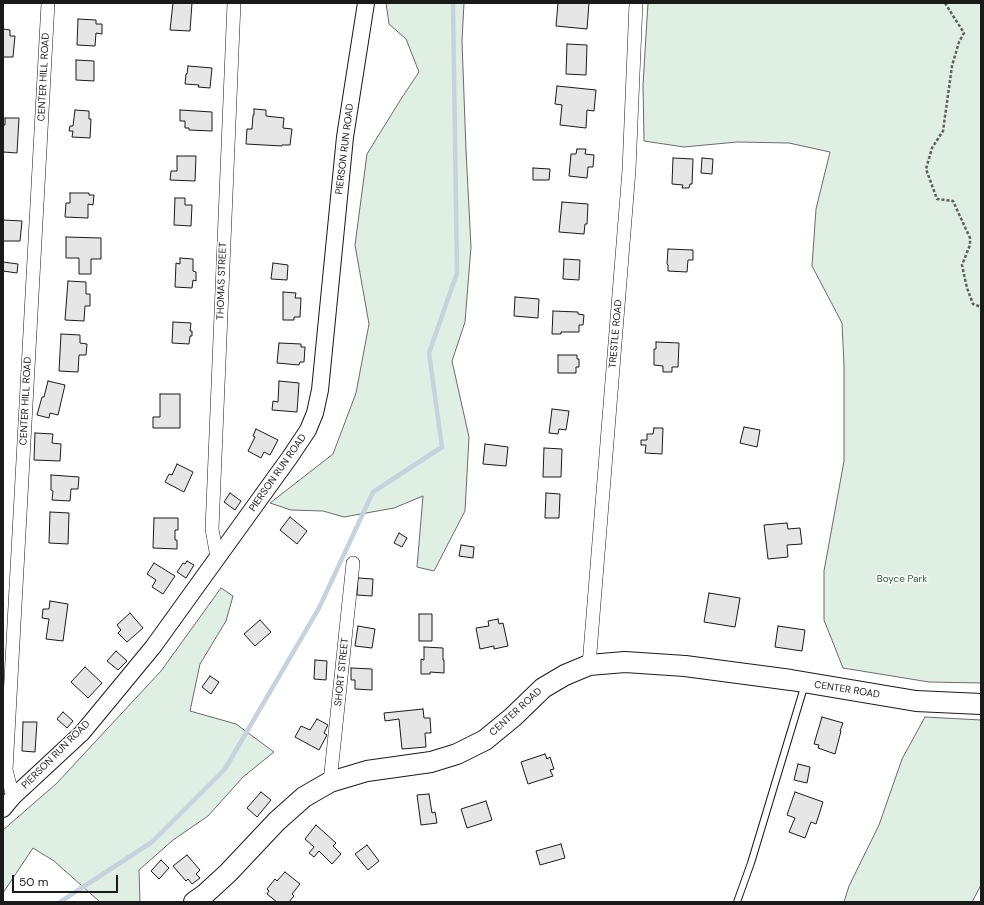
<!DOCTYPE html>
<html>
<head>
<meta charset="utf-8">
<style>
	body { margin:0 }
	#map { position:relative; width:984px; height:905px; overflow:hidden; background:#fff; font-family:"DM Sans",sans-serif }
	canvas { display:block }
	.frame { position:absolute; inset:0; border:4px solid #1a1a1a; pointer-events:none }
	.scale { position:absolute; left:12px; top:875px; width:106px; height:18px; box-sizing:border-box; border:2px solid #1a1a1a; border-top:0; padding-left:5px; font-size:12px; line-height:14px; white-space:nowrap; color:#1a1a1a; -webkit-text-stroke:3px #fff; paint-order:stroke }
</style>
</head>
<body>
<div id="map">
<canvas width="984" height="905"></canvas>
<div class="frame"></div>
<div class="scale">50 m</div>
</div>
<script>
const ctx = document.querySelector('canvas').getContext('2d');
ctx.lineJoin = 'round';
function paint(path, color) { ctx.fillStyle = color; ctx.fill(path, 'evenodd'); }
const shape = rows => new Path2D(rows.map(r => 'M' + r).join(''));
function strokePath(path, color, width, dash) { ctx.strokeStyle = color; ctx.lineWidth = width; ctx.lineCap = dash ? 'butt' : 'round'; ctx.setLineDash(dash || []); ctx.stroke(path); }
function drawText(font, color, halo, rows, align = 'center') {
  ctx.font = font + ' "DM Sans",sans-serif'; ctx.lineWidth = 3; ctx.setLineDash([]); ctx.textBaseline = 'middle'; ctx.strokeStyle = halo; ctx.fillStyle = color; for (const [text, x, y, turn = 0] of rows) {
    ctx.save(); ctx.translate(x, y); ctx.rotate((+turn || 0) * Math.PI / 180); ctx.textAlign = isNaN(turn) ? turn : align; if (halo) ctx.strokeText(text, 0, 0); ctx.fillText(text, 0, 0); ctx.restore();
  }
}
const green = shape([
	[386,3,464,3,462,41,466,150,471,247,465,322,452,361,469,437,465,511,434,571,417,567,423,496,394,508,344,517,323,511,291,510,270,503,333,454,356,393,369,324,355,245,367,154,401,99,419,72,406,39,389,24,386,3],
	[648,3,981,3,981,683,929,682,843,668,824,620,824,571,844,461,844,365,842,323,812,266,816,209,830,152,789,143,737,142,684,147,644,141,643,85,648,3],
	[221,588,233,596,226,621,200,664,190,711,236,724,274,752,243,777,208,816,173,840,139,870,140,902,100,902,54,861,33,848,3,893,3,830,56,784,161,671,221,588],
	[925,717,981,720,981,885,972,902,844,902,849,886,879,825,902,759,925,717]
]);
paint(green, '#e0efe3');
strokePath(green, '#6a6a6a', 1);
strokePath(shape([
	[60,902,152,842,225,769,319,608,373,492,442,447,429,353,457,273,453,3]
]), '#c6d2dc', 4.5);
const building = shape([
	[173,3,192,3,190,31,170,30,173,3],
	[558,3,589,3,587,29,556,26,558,3],
	[78,19,96,20,96,24,102,24,102,34,96,33,95,46,77,45,78,19],
	[3,29,10,30,10,36,15,36,13,57,3,57,3,29],
	[567,44,587,45,586,75,566,74,567,44],
	[76,60,94,61,94,81,76,80,76,60],
	[188,66,212,68,210,88,198,87,199,85,185,84,186,74,187,74,188,66],
	[557,86,596,90,594,111,587,110,586,128,560,125,562,105,555,104,557,86],
	[254,109,266,110,266,116,284,118,283,128,292,129,290,145,282,145,282,146,246,144,247,129,252,129,253,115,254,115,254,109],
	[75,110,89,111,89,119,91,119,90,138,72,137,73,131,69,131,70,126,73,126,75,110],
	[180,110,212,112,212,131,189,130,189,128,185,128,185,121,180,121,180,110],
	[5,118,19,118,17,153,3,152,3,125,5,125,5,118],
	[577,149,586,149,585,154,594,155,593,167,588,167,587,178,569,176,571,154,576,154,577,149],
	[177,156,196,156,195,181,170,180,171,171,177,171,177,156],
	[673,158,693,159,692,184,690,184,689,188,682,188,683,185,672,184,673,158],
	[702,158,713,159,712,174,701,173,702,158],
	[533,168,550,169,549,180,533,180,533,168],
	[70,193,89,193,89,195,94,195,93,205,88,204,88,218,65,217,66,203,70,203,70,193],
	[175,198,185,198,185,205,192,205,191,226,174,225,175,198],
	[562,202,588,204,587,224,585,224,584,234,559,232,562,202],
	[3,220,22,221,20,241,3,241,3,220],
	[66,237,101,238,101,259,91,259,91,274,79,274,79,258,66,258,66,237],
	[668,249,693,250,693,260,688,260,687,272,668,271,668,265,667,264,668,249],
	[180,258,193,259,193,271,196,272,196,281,193,280,192,288,175,287,176,263,180,264,180,258],
	[564,259,580,260,579,280,563,279,564,259],
	[3,262,18,264,17,273,3,271,3,262],
	[273,263,288,265,287,280,271,279,273,263],
	[68,281,86,282,86,294,90,294,90,306,85,306,84,321,65,320,68,281],
	[283,292,296,293,295,298,301,298,300,317,294,317,294,320,283,320,283,292],
	[515,297,539,299,538,318,514,316,515,297],
	[553,311,578,312,578,314,584,315,583,325,579,325,579,332,561,332,561,334,552,334,553,311],
	[173,322,191,323,190,331,192,331,192,336,190,336,189,344,172,343,173,322],
	[61,334,80,335,80,343,87,344,86,355,79,355,78,372,59,371,61,334],
	[656,342,679,343,678,367,672,367,672,372,663,372,663,366,654,365,654,349,656,349,656,342],
	[279,343,301,344,301,347,305,347,304,362,300,362,299,365,277,363,279,343],
	[558,355,577,355,577,359,579,359,579,367,576,367,576,373,558,373,558,355],
	[48,381,65,385,58,415,50,413,49,418,37,415,42,397,44,397,48,381],
	[279,381,299,383,297,412,272,410,273,401,278,402,279,381],
	[160,394,180,394,180,428,153,428,153,417,160,417,160,394],
	[552,409,569,411,566,430,559,429,558,434,549,433,552,409],
	[744,427,760,430,757,447,740,443,744,427],
	[654,428,663,428,662,454,645,453,646,445,641,445,641,440,647,440,647,434,653,434,654,428],
	[256,429,278,440,270,455,264,452,261,458,248,451,255,437,253,436,256,429],
	[35,433,53,434,52,443,61,444,60,461,34,460,35,433],
	[485,444,508,447,506,466,483,464,485,444],
	[544,448,562,449,561,477,543,477,544,448],
	[177,464,193,472,184,492,165,482,169,474,172,475,177,464],
	[51,475,79,477,78,489,71,489,70,501,52,500,53,491,51,490,51,475],
	[230,493,241,501,235,510,224,502,230,493],
	[546,493,560,494,559,518,545,518,546,493],
	[50,512,69,513,68,544,49,543,50,512],
	[290,517,307,531,297,544,280,530,290,517],
	[154,518,178,518,178,530,175,530,175,540,177,540,177,549,153,548,154,518],
	[787,523,788,529,800,528,802,544,787,545,788,557,768,559,764,525,787,523],
	[399,533,407,538,402,547,394,543,399,533],
	[461,545,474,547,473,558,459,556,461,545],
	[187,561,194,565,186,578,177,572,183,563,185,564,187,561],
	[154,563,175,576,163,594,152,587,156,580,147,574,154,563],
	[358,578,373,579,372,596,357,595,358,578],
	[709,593,740,598,735,627,704,622,709,593],
	[50,601,68,604,63,641,46,639,49,619,42,618,43,609,49,609,50,601],
	[130,613,143,628,127,642,118,633,121,630,117,625,130,613],
	[419,614,432,614,432,641,419,641,419,614],
	[498,619,499,624,503,623,508,646,494,649,494,646,480,649,476,628,489,626,488,621,498,619],
	[260,620,271,632,255,646,244,634,260,620],
	[358,626,375,629,372,648,355,646,358,626],
	[778,626,805,630,802,651,775,647,778,626],
	[424,647,443,648,443,660,444,660,444,673,430,672,430,674,421,674,421,659,424,660,424,647],
	[116,651,127,661,118,670,107,661,116,651],
	[315,660,327,661,326,680,314,679,315,660],
	[85,667,102,683,88,698,71,682,85,667],
	[351,668,372,669,372,690,355,689,355,680,351,680,351,668],
	[210,676,219,682,211,694,202,687,210,676],
	[423,709,424,718,430,718,431,733,425,733,426,747,402,749,399,719,385,721,384,713,423,709],
	[63,712,73,721,67,728,57,719,63,712],
	[822,717,843,723,840,731,841,731,835,754,818,748,819,745,814,744,822,717],
	[317,719,328,725,324,733,327,735,319,750,295,737,301,726,310,730,317,719],
	[23,722,37,722,35,752,22,751,23,722],
	[545,754,547,759,550,757,554,769,550,770,553,776,528,784,521,762,545,754],
	[798,764,810,767,807,783,794,780,798,764],
	[261,792,271,800,257,817,247,808,261,792],
	[795,792,823,802,816,824,811,822,805,838,789,832,795,818,787,815,795,792],
	[429,794,432,813,435,812,437,823,421,825,417,795,429,794],
	[486,801,492,820,467,828,461,809,486,801],
	[316,825,336,843,333,846,341,854,332,864,319,851,314,857,309,853,314,847,305,839,316,825],
	[561,844,565,858,540,865,536,851,561,844],
	[367,845,379,861,368,870,355,854,367,845],
	[187,855,200,870,196,874,200,878,192,884,188,879,186,881,173,866,187,855],
	[161,860,169,868,159,879,151,871,161,860],
	[285,872,300,884,292,894,294,896,289,902,277,902,267,894,269,891,267,889,275,879,277,881,285,872]
]);
paint(building, '#e6e6e6');
strokePath(building, '#1a1a1a', 1);
const service = shape([
	[737,902,751,863,805,684]
]);
const minor = shape([
	[217,557,212,529,234,3],
	[589,665,629,170,636,3],
	[330,782,353,563],
	[13,797,6,770,48,3]
]);
const tertiary = shape([
	[3,809,13,797,82,733,153,647,290,457,308,430,315,413,320,390,345,137,366,3]
]);
const primary = shape([
	[194,902,204,895,228,873,277,821,304,797,330,782,367,771,431,762,457,754,485,740,513,717,543,688,565,675,589,665,625,662,685,666,791,680,916,701,981,704]
]);
strokePath(service, '#1a1a1a', 8);
strokePath(minor, '#1a1a1a', 14);
strokePath(tertiary, '#1a1a1a', 18);
strokePath(primary, '#1a1a1a', 22);
strokePath(shape([
	[945,3,964,33,959,42,952,66,943,131,932,148,926,169,937,199,953,201,970,238,970,245,962,265,967,288,973,304,981,307]
]), '#5f5f5f', 2.5, [3, 2]);
strokePath(service, '#fff', 6);
strokePath(minor, '#fff', 13);
strokePath(tertiary, '#fff', 16);
strokePath(primary, '#fff', 20);
drawText('10px', '#1a1a1a', '#fff', [
	["CENTER HILL ROAD",44,77,-87],
	["PIERSON RUN ROAD",345,149,-83],
	["THOMAS STREET",222,281,-88],
	["TRESTLE ROAD",616,334,-85],
	["CENTER HILL ROAD",26,401,-87],
	["PIERSON RUN ROAD",278,473,-55],
	["SHORT STREET",342,672,-84],
	["CENTER ROAD",847,690,9],
	["CENTER ROAD",516,712,-42],
	["PIERSON RUN ROAD",56,755,-45]
]);
drawText('10px', '#2b5a34', '#fff', [
	["Boyce Park",902,579]
]);
</script>
</body>
</html>
